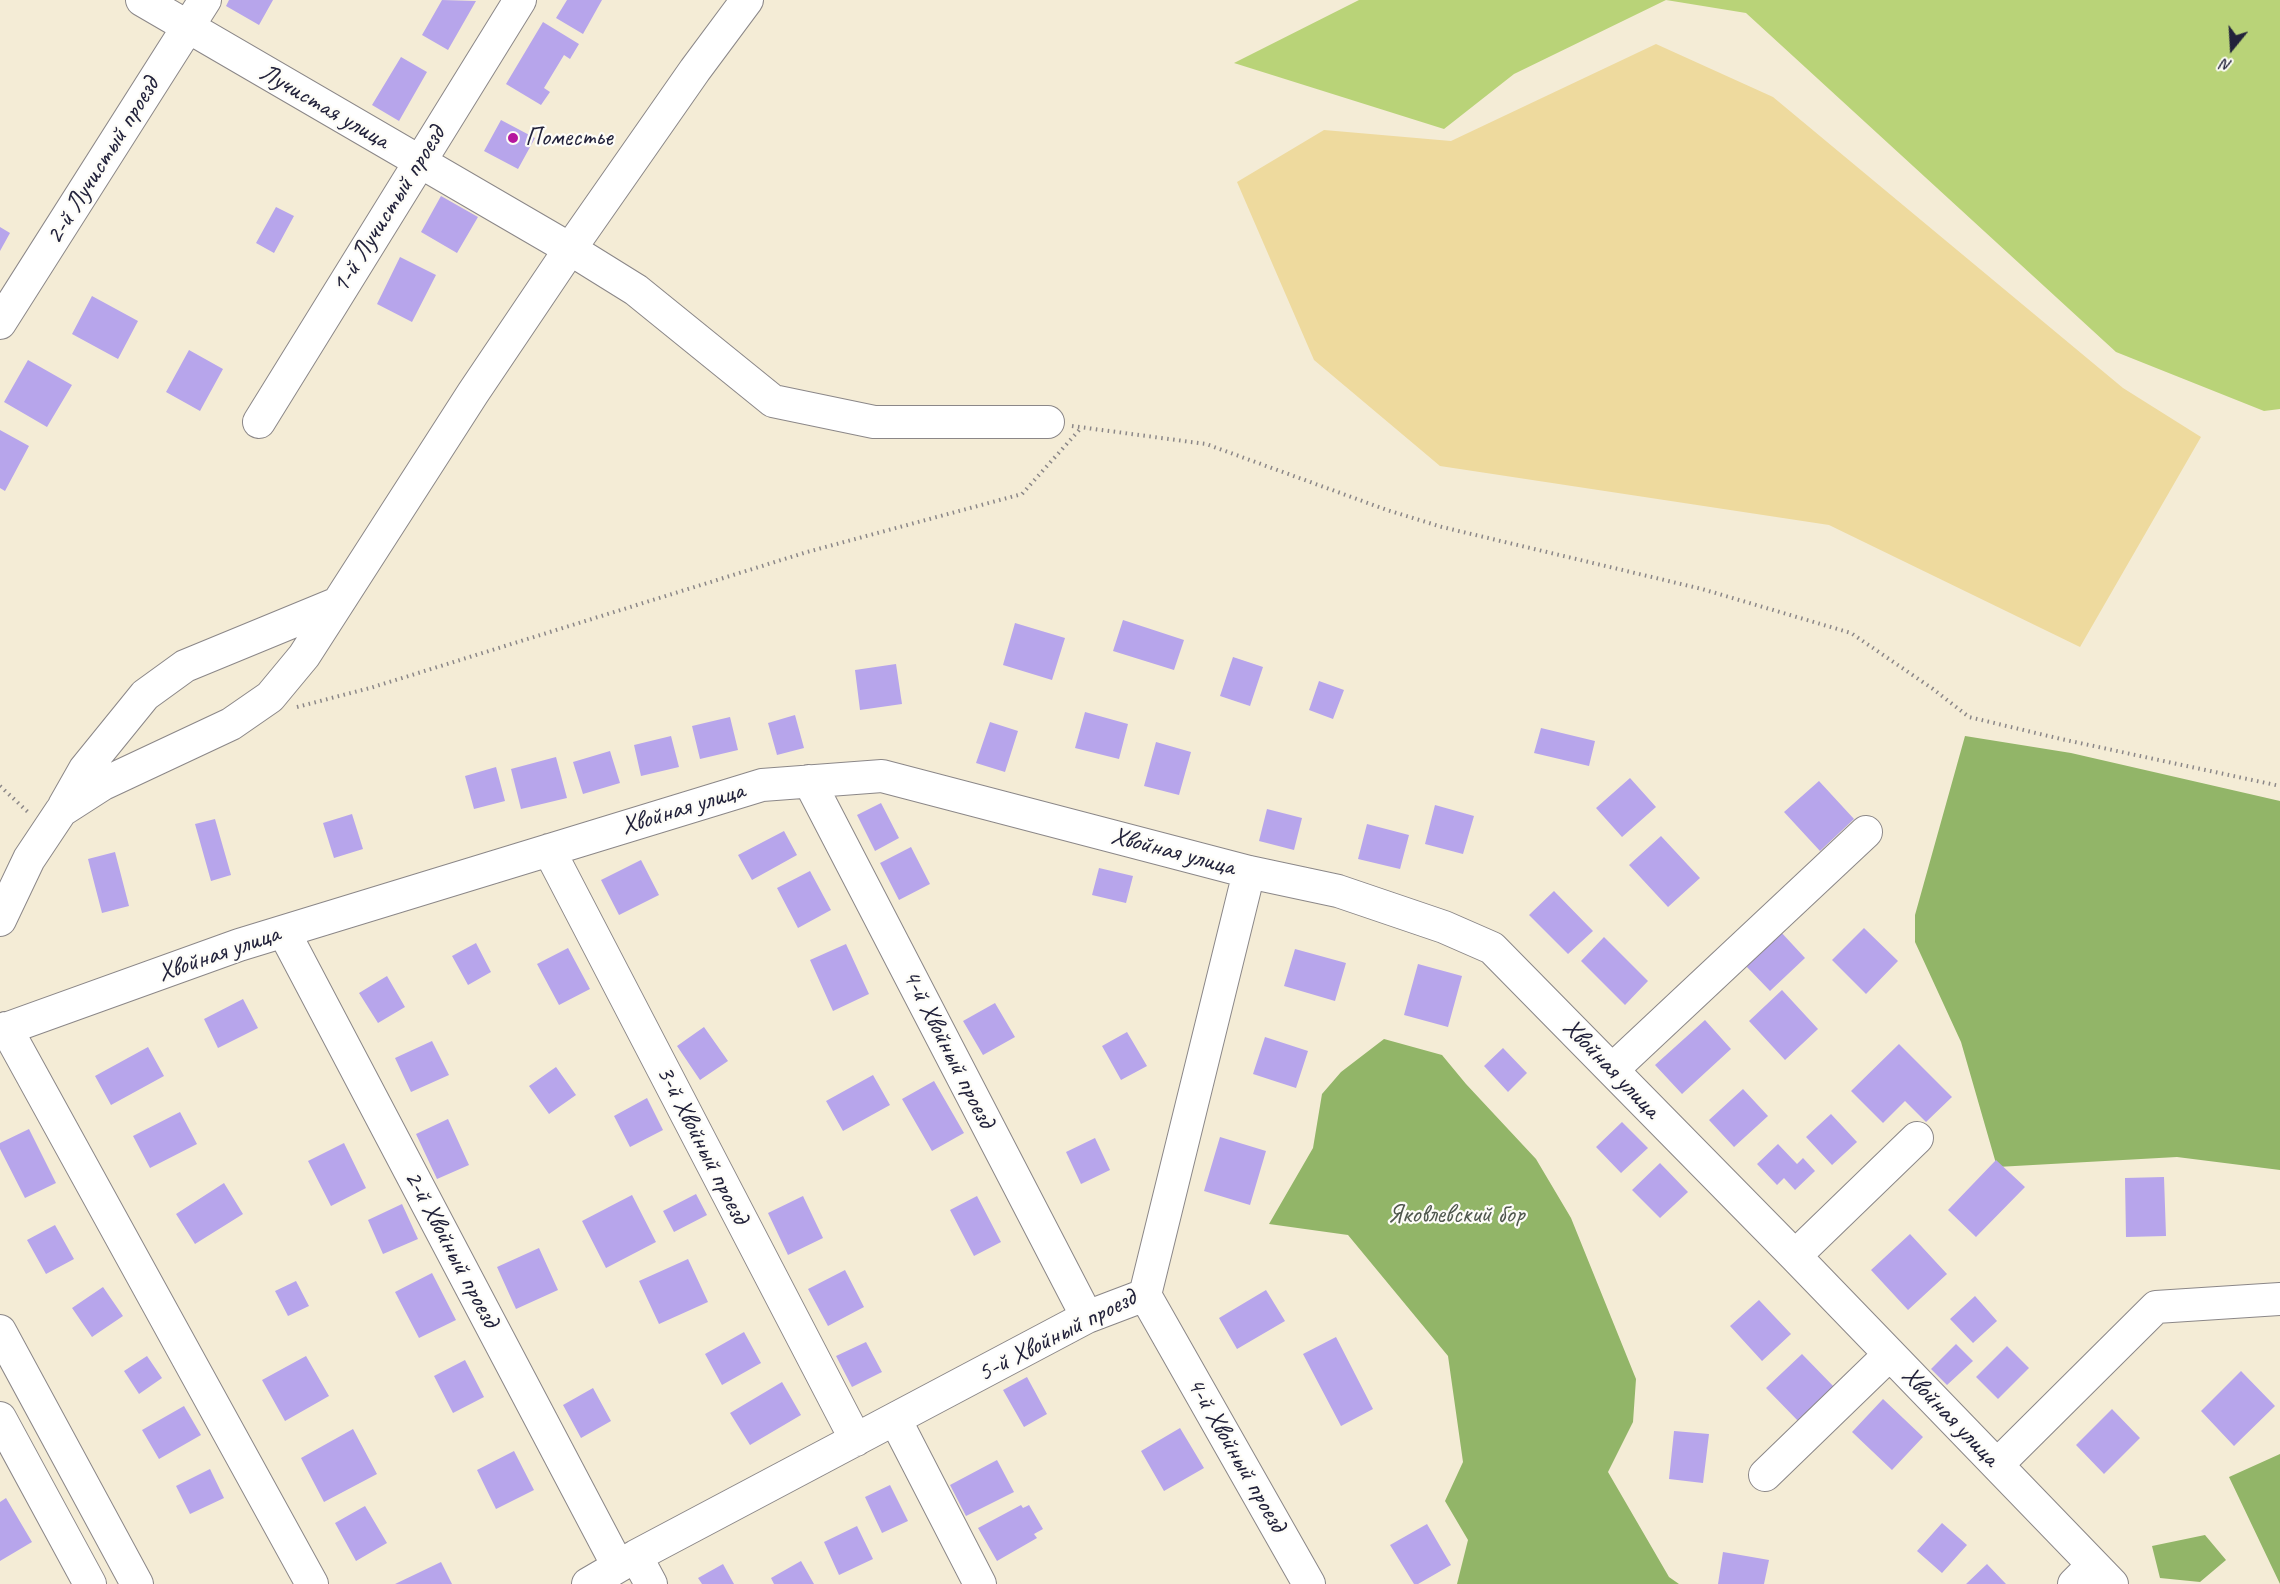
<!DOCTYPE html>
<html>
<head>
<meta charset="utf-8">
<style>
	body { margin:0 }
	#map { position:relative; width:2280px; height:1584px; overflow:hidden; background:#f4ecd6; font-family:Caveat,sans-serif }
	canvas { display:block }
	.north { position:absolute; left:2202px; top:18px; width:60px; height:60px; -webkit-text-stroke:4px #fdfcf7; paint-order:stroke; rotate:198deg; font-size:16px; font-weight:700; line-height:24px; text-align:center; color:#22223b }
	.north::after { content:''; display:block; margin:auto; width:21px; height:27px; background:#22223b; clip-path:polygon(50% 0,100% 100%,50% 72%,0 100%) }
</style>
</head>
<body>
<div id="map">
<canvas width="2280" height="1584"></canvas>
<div class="north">N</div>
</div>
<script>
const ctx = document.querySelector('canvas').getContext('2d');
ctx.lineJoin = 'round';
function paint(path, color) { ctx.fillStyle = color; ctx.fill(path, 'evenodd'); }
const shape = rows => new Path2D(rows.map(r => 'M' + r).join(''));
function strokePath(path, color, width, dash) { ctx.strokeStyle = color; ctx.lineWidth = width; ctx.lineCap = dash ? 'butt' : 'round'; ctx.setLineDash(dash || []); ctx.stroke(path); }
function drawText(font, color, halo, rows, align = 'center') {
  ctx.font = font + ' Caveat,sans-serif'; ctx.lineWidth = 4.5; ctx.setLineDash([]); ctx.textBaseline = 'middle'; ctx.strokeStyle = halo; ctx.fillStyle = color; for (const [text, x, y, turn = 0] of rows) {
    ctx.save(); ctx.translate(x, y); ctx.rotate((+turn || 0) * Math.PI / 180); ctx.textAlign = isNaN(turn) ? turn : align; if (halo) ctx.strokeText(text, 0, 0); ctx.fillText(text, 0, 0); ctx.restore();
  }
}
paint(shape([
	[1359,0,2280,0,2280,409,2264,411,2116,352,1746,13,1666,0,1514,74,1444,129,1234,63]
]), '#b9d378');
paint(shape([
	[1965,736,2071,753,2280,801,2280,1170,2177,1157,1997,1167,1961,1042,1915,942,1915,915],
	[1384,1039,1442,1055,1466,1084,1536,1159,1571,1218,1636,1379,1633,1422,1608,1472,1669,1577,1679,1584,1457,1584,1468,1540,1445,1501,1463,1462,1448,1356,1348,1235,1269,1224,1313,1148,1322,1094,1341,1072],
	[2280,1454,2280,1584,2229,1477],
	[2205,1535,2226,1560,2200,1582,2160,1578,2152,1546]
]), '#92b568');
paint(shape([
	[1656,44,1773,97,2123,388,2201,437,2080,647,1829,525,1440,466,1314,360,1237,182,1324,130,1451,141]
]), '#eeda9e');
paint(shape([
	[229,0,273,0,259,25,226,6],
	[442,0,476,1,448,50,422,35],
	[567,0,602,0,583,34,556,18],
	[543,22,579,44,570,59,564,55,544,88,550,92,541,105,506,84],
	[401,57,427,72,399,121,372,105],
	[501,120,535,138,518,169,484,151],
	[441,196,478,217,457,253,421,232],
	[276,207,294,216,274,253,256,243],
	[0,227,10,233,0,251],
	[400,257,436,275,412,322,377,304],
	[92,296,138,321,118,359,72,334],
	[189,350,223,369,200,411,166,392],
	[28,360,72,385,47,427,4,402],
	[0,430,29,446,5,491,0,488],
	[1123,620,1184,640,1174,670,1113,651],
	[1015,623,1065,638,1052,680,1003,665],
	[1233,657,1263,667,1250,706,1220,696],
	[896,664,902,704,860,710,855,670],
	[1319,681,1344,690,1333,719,1309,710],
	[1085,712,1128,724,1119,759,1075,748],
	[795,715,804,748,777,755,768,723],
	[730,717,738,750,700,759,692,726],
	[990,722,1018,731,1005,772,976,763],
	[1541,728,1595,741,1589,766,1534,753],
	[671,736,679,767,641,776,634,745],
	[1156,742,1191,752,1179,795,1144,786],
	[610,751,620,783,583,794,573,762],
	[556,757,567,798,521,809,511,769],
	[496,767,505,801,474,809,465,776],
	[1630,778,1656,807,1622,837,1596,808],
	[1819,781,1854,819,1820,851,1784,812],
	[881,803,899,838,875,851,857,815],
	[1435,805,1474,816,1463,854,1425,844],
	[1267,809,1302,818,1294,850,1259,841],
	[352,814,363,849,334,858,323,823],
	[215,819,231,875,211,881,195,824],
	[1367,824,1409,835,1400,869,1358,859],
	[784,831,797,855,752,880,738,855],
	[1661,836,1700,878,1668,907,1629,865],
	[911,847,930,884,899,900,880,863],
	[115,852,129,906,102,913,88,859],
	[641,860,659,895,619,915,601,880],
	[1099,868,1133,876,1126,903,1092,895],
	[810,871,831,910,798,928,777,888],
	[1554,891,1593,931,1568,954,1529,915],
	[1864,928,1898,961,1866,994,1832,960],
	[1780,931,1805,958,1770,991,1745,965],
	[1604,937,1648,981,1625,1005,1581,961],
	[476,943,491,972,468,985,452,956],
	[846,944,869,994,833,1011,810,960],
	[568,948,590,989,559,1005,537,964],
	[1295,949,1346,963,1335,1001,1284,986],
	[1418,964,1462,976,1448,1027,1404,1015],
	[387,976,405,1007,378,1023,359,993],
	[1782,990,1818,1029,1785,1060,1749,1021],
	[243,999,258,1028,218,1048,204,1019],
	[995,1003,1015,1037,983,1055,963,1021],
	[1705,1020,1731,1049,1682,1094,1655,1065],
	[704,1027,728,1061,700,1080,677,1046],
	[1127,1032,1147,1066,1121,1080,1102,1046],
	[1265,1037,1308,1051,1296,1088,1253,1074],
	[432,1041,449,1075,411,1092,395,1058],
	[1899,1044,1952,1097,1926,1122,1905,1101,1883,1123,1851,1091],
	[148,1047,164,1076,111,1105,95,1076],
	[1503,1048,1527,1073,1508,1092,1484,1066],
	[556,1067,576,1095,549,1114,529,1086],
	[873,1075,890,1105,843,1131,826,1101],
	[934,1081,964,1133,932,1151,902,1099],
	[1743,1089,1768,1116,1734,1147,1709,1120],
	[647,1098,663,1130,630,1147,614,1116],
	[180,1112,197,1144,150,1168,133,1136],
	[1831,1114,1857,1142,1832,1165,1806,1137],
	[448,1119,469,1165,437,1179,416,1134],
	[1622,1122,1648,1148,1621,1173,1596,1147],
	[29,1129,56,1183,25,1198,0,1149,0,1143],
	[1220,1137,1266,1151,1250,1205,1204,1191],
	[1095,1138,1110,1170,1081,1184,1066,1152],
	[344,1143,366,1188,331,1206,308,1161],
	[1778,1144,1797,1164,1803,1158,1815,1171,1795,1190,1784,1178,1777,1185,1757,1164],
	[1996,1160,2025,1187,1976,1237,1948,1210],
	[1660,1163,1688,1192,1660,1218,1632,1190],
	[2164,1177,2166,1236,2126,1237,2125,1178],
	[224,1183,243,1214,195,1244,176,1214],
	[696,1194,707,1215,674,1232,663,1211],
	[632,1195,656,1242,606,1268,582,1221],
	[803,1196,823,1238,788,1255,768,1213],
	[977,1196,1001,1242,974,1256,950,1210],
	[402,1204,418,1239,383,1254,368,1220],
	[55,1225,74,1259,46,1274,27,1240],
	[1910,1234,1947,1274,1908,1310,1871,1270],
	[539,1248,558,1290,516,1309,497,1267],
	[688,1259,708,1302,659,1324,639,1281],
	[845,1270,864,1307,828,1326,808,1289],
	[432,1273,456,1320,419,1338,395,1292],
	[296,1281,309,1306,288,1316,275,1291],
	[103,1287,123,1316,92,1337,72,1308],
	[1266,1290,1285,1321,1237,1349,1219,1318],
	[1975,1296,1997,1321,1973,1343,1950,1319],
	[1759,1300,1791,1334,1762,1361,1730,1326],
	[744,1332,761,1363,722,1385,705,1354],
	[1336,1337,1373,1409,1341,1426,1303,1354],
	[866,1342,882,1372,852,1387,836,1356],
	[1956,1344,1973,1361,1947,1385,1931,1369],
	[2007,1346,2029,1368,1998,1399,1976,1377],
	[1802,1354,1836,1389,1800,1423,1766,1388],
	[147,1356,162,1378,139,1394,124,1371],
	[306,1356,329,1396,285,1421,262,1380],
	[465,1360,484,1397,453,1413,434,1376],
	[2241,1371,2275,1406,2234,1446,2201,1411],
	[1027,1377,1047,1414,1024,1427,1003,1390],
	[782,1382,801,1415,750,1445,730,1413],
	[593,1388,611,1421,581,1438,563,1405],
	[1883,1399,1923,1437,1892,1470,1852,1432],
	[184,1406,201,1435,159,1459,142,1430],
	[2112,1409,2140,1438,2104,1474,2076,1445],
	[1180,1428,1204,1468,1164,1491,1141,1451],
	[353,1429,377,1474,324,1502,301,1458],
	[1674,1431,1709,1434,1703,1483,1669,1479],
	[514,1451,534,1490,496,1509,477,1470],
	[997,1460,1014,1492,966,1516,950,1485],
	[210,1469,224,1498,190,1514,176,1486],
	[890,1485,908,1521,882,1533,865,1497],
	[6,1498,32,1542,0,1561,0,1502],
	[1021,1505,1023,1508,1029,1505,1043,1529,1034,1534,1037,1538,997,1561,978,1528],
	[365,1506,387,1543,356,1561,335,1523],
	[1942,1523,1967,1545,1942,1573,1917,1551],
	[1427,1524,1451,1565,1418,1584,1414,1584,1390,1545],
	[857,1526,873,1559,839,1575,824,1542],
	[1723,1552,1769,1560,1764,1584,1718,1584],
	[801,1561,814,1584,774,1584,771,1578],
	[441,1562,452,1584,395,1584],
	[723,1564,734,1584,702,1584,698,1578],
	[1987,1564,2006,1584,1966,1584]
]), '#b7a5eb');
const minor = shape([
	[142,0,570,249,636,290,773,401,874,422,1048,422],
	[0,323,205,0],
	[259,422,520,0],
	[809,781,1087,1317],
	[64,806,85,769,145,695,185,666,338,603],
	[549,850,856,1440],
	[0,920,29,859,61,811,103,784,231,724,270,697,304,656,473,393,570,249,695,70,747,0],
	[284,932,618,1566],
	[6,1028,312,1584],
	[0,1031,239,945,762,785,882,776,1249,872,1338,891,1444,927,1492,948,1795,1256,2112,1584],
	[1612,1070,1866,832],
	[1795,1256,1917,1138],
	[1145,1295,1249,872],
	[1145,1295,1309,1584],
	[0,1331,137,1584],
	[0,1418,90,1584],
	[895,1419,980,1584],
	[1997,1465,2156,1307,2280,1299],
	[1765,1475,1889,1355],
	[636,1556,651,1584],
	[588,1584,636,1556,1087,1317,1145,1295],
	[2074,1584,2093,1565]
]);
strokePath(minor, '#8b8788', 34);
strokePath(shape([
	[1072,426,1206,444,1387,510,1442,527,1702,589,1851,633,1933,689,1969,717,2061,739,2280,786],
	[297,707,370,688,807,552,1022,494,1081,428],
	[0,786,30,814]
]), '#8b8788', 4, [1.5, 4.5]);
strokePath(minor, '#fff', 32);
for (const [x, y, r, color] of [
	[513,138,6,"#b5179e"]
]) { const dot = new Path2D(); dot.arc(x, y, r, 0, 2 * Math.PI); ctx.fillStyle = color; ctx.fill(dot); strokePath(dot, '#fdfcf7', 2); }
drawText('26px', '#22223b', '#fdfcf7', [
	["Лучистая улица",324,107,30],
	["2-й Лучистый проезд",103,161,-58],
	["1-й Лучистый проезд",389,210,-58],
	["Хвойная улица",683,809,-17],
	["Хвойная улица",1173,852,15],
	["Хвойная улица",219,954,-19],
	["4-й Хвойный проезд",948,1049,63],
	["Хвойная улица",1611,1069,46],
	["3-й Хвойный проезд",702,1145,63],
	["2-й Хвойный проезд",451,1249,62],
	["5-й Хвойный проезд",1057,1336,-27],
	["Хвойная улица",1950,1417,46],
	["4-й Хвойный проезд",1236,1455,60]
]);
drawText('26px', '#22223b', '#fdfcf7', [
	["Поместье",525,138]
], 'left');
drawText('26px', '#4f574d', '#fdfcf7', [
	["Яковлевский бор",1456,1215]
]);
</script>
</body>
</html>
